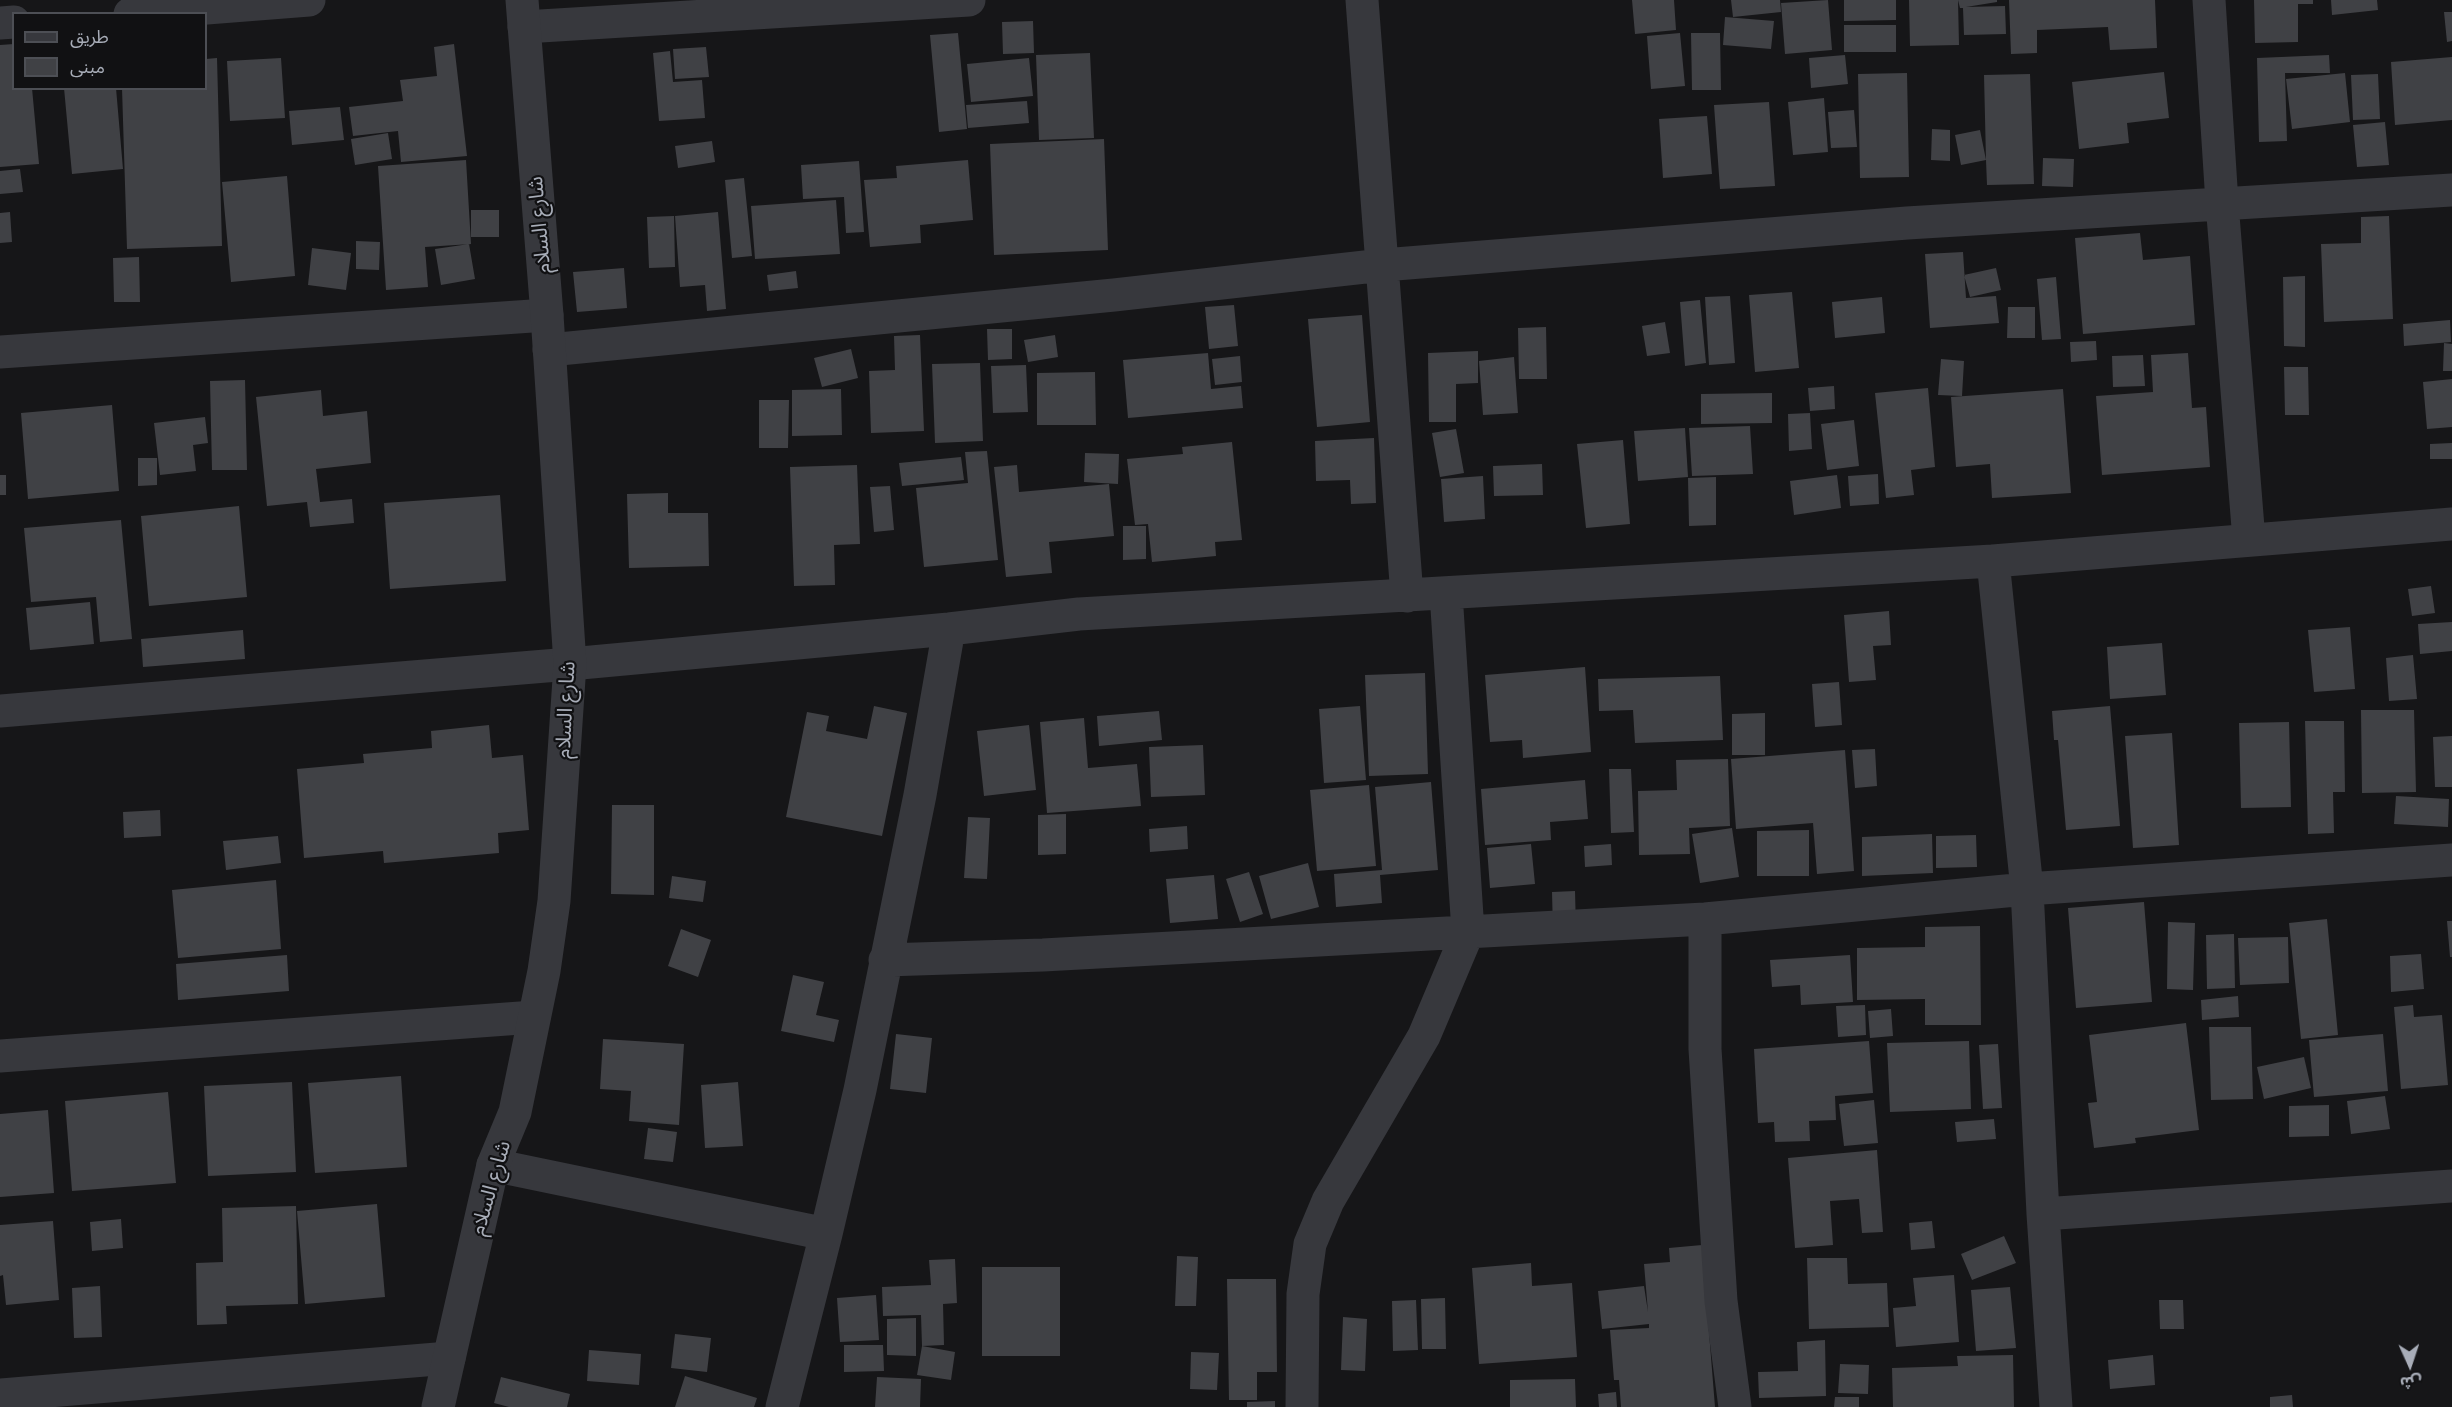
<!DOCTYPE html>
<html>
<head>
<meta charset="utf-8">
<style>
	body { margin:0 }
	#map { position:relative; width:2452px; height:1407px; overflow:hidden; background:#161618; font-family:"Open Sans","Noto Sans Arabic",sans-serif }
	canvas { display:block }
	.legend { position:absolute; left:12px; top:12px; width:195px; height:78px; box-sizing:border-box; background:#111113; border:2px solid #4d4f55; margin:0; padding:8px 10px; list-style:none; font-size:18px; color:#a8adb8 }
	.legend li { display:flex; align-items:center; gap:12px; height:30px }
	.legend b { width:30px; border:2px solid #4d4f55 }
	.north { position:absolute; left:2380px; top:1335px; width:60px; height:60px; -webkit-text-stroke:4px #111113; paint-order:stroke; rotate:177deg; font-size:16px; font-weight:700; line-height:24px; text-align:center; color:#a8adb8 }
	.north::after { content:''; display:block; margin:auto; width:21px; height:27px; background:#a8adb8; clip-path:polygon(50% 0,100% 100%,50% 72%,0 100%) }
</style>
</head>
<body>
<div id="map">
<canvas width="2452" height="1407"></canvas>
<ul class="legend">
<li><b style="height:8px;background:#37383d"></b>طريق</li>
<li><b style="height:16px;background:#404145"></b>مبنى</li>
</ul>
<div class="north">ش</div>
</div>
<script>
const ctx = document.querySelector('canvas').getContext('2d');
ctx.lineJoin = 'round';
function paint(path, color) { ctx.fillStyle = color; ctx.fill(path, 'evenodd'); }
const shape = rows => new Path2D(rows.map(r => 'M' + r).join(''));
function strokePath(path, color, width, dash) { ctx.strokeStyle = color; ctx.lineWidth = width; ctx.lineCap = dash ? 'butt' : 'round'; ctx.setLineDash(dash || []); ctx.stroke(path); }
function drawText(font, color, halo, rows, align = 'center') {
  ctx.font = font + ' "Open Sans","Noto Sans Arabic",sans-serif'; ctx.lineWidth = 4.5; ctx.setLineDash([]); ctx.textBaseline = 'middle'; ctx.strokeStyle = halo; ctx.fillStyle = color; for (const [text, x, y, turn = 0] of rows) {
    ctx.save(); ctx.translate(x, y); ctx.rotate((+turn || 0) * Math.PI / 180); ctx.textAlign = isNaN(turn) ? turn : align; if (halo) ctx.strokeText(text, 0, 0); ctx.fillText(text, 0, 0); ctx.restore();
  }
}
paint(shape([
	[1632,0,1674,0,1676,30,1635,34],
	[1731,0,1780,0,1781,12,1733,17],
	[1828,0,1832,50,1785,54,1781,3],
	[1844,0,1896,0,1896,20,1844,21],
	[1909,0,1958,0,1959,45,1910,46],
	[1958,0,1997,0,1997,2,1966,7,2005,6,2006,34,1964,35,1963,8,1960,8],
	[2009,0,2155,0,2157,48,2110,50,2108,27,2037,30,2037,53,2011,54],
	[2254,0,2313,0,2313,4,2298,4,2298,42,2255,43],
	[2331,0,2377,0,2378,10,2332,15],
	[2444,12,2452,12,2452,41,2447,42],
	[1725,17,1774,21,1771,49,1723,45],
	[1033,21,1034,53,1003,54,1002,22],
	[1844,25,1896,25,1896,52,1844,52],
	[958,33,967,129,939,132,930,35],
	[1680,33,1685,86,1651,89,1647,36],
	[1691,33,1720,33,1721,90,1692,90],
	[14,44,14,88,32,88,39,164,0,167,0,45],
	[454,44,467,156,401,162,398,131,353,136,349,107,403,101,400,80,437,76,434,47],
	[706,47,709,77,675,79,673,49],
	[670,51,673,82,702,80,705,118,659,121,653,53],
	[1090,53,1094,138,1039,140,1036,55],
	[1845,55,1848,84,1811,88,1809,58],
	[2329,55,2330,73,2285,73,2287,141,2259,142,2257,58],
	[2452,57,2452,120,2395,125,2391,62],
	[217,58,222,246,127,249,122,88,206,88,206,59],
	[281,58,285,118,230,121,227,61],
	[1029,58,1033,96,971,102,967,64],
	[2164,72,2169,118,2127,123,2129,143,2079,149,2072,82],
	[1907,73,1909,177,1860,178,1858,74],
	[2345,73,2350,122,2292,129,2286,79],
	[2030,74,2034,184,1987,185,1986,160,1961,165,1955,135,1980,130,1986,160,1984,75],
	[2378,74,2380,119,2353,120,2351,75],
	[64,88,116,88,123,169,72,174],
	[1824,98,1828,152,1793,155,1788,102],
	[1027,101,1029,123,968,128,966,105],
	[1769,102,1775,186,1720,189,1714,105],
	[340,107,344,140,292,145,289,111],
	[1854,110,1857,147,1831,148,1828,112],
	[1707,116,1712,174,1663,178,1659,119],
	[2385,122,2389,165,2357,167,2353,125],
	[1932,129,1950,130,1950,161,1931,160],
	[388,133,392,159,355,165,351,139],
	[1104,139,1108,250,994,255,990,144],
	[712,141,715,162,678,168,675,146],
	[2043,158,2074,159,2073,187,2042,186],
	[466,160,471,244,425,247,428,287,386,290,378,166],
	[968,160,973,220,920,225,921,243,870,247,864,180,897,178,896,166],
	[859,161,864,232,846,233,844,197,803,199,801,165],
	[20,169,23,192,0,194,0,171],
	[287,176,295,276,231,282,222,182],
	[744,178,752,256,732,258,725,180],
	[836,200,840,254,755,259,751,206],
	[471,210,499,210,499,237,471,237],
	[10,212,12,242,0,243,0,213],
	[718,212,726,309,707,311,705,285,680,287,675,216],
	[674,216,675,267,649,268,647,217],
	[2389,216,2393,319,2324,322,2321,244,2361,243,2361,217],
	[2140,233,2143,260,2190,256,2195,325,2083,334,2075,238],
	[356,241,380,242,379,270,356,269],
	[469,244,475,279,441,285,435,249],
	[312,248,351,253,346,290,308,285],
	[1963,252,1966,298,1996,296,1999,323,1930,328,1925,254],
	[139,257,140,302,114,302,113,258],
	[624,268,627,308,577,312,573,272],
	[1996,268,2001,290,1970,297,1964,275],
	[796,271,798,288,769,291,767,275],
	[2305,276,2305,347,2284,346,2283,277],
	[2056,277,2061,339,2042,340,2037,279],
	[1792,292,1799,368,1755,372,1749,295],
	[1730,296,1735,363,1709,365,1705,297],
	[1882,297,1885,333,1835,338,1832,302],
	[1700,300,1706,363,1685,366,1680,302],
	[1234,305,1238,346,1209,349,1205,307],
	[2008,307,2035,307,2035,338,2007,338],
	[1362,315,1370,422,1317,427,1308,319],
	[2450,320,2451,342,2404,346,2403,324],
	[1665,322,1670,353,1647,356,1642,326],
	[1546,327,1547,379,1519,379,1518,328],
	[987,329,1012,329,1012,359,988,360],
	[920,335,924,431,871,433,869,371,895,370,894,336],
	[1055,335,1058,357,1028,362,1024,340],
	[2096,341,2097,360,2071,362,2070,342],
	[2444,343,2452,344,2452,371,2443,371],
	[851,349,858,378,822,387,814,358],
	[1478,351,1478,383,1456,384,1456,422,1429,422,1428,353],
	[1208,353,1211,389,1241,386,1243,408,1128,418,1123,360],
	[2188,353,2192,408,2206,407,2210,467,2102,475,2096,396,2153,392,2151,355],
	[2143,355,2145,386,2113,387,2112,356],
	[1240,356,1242,382,1215,385,1212,359],
	[1514,357,1518,413,1483,415,1479,361],
	[1941,359,1964,361,1962,396,1938,395],
	[980,363,983,441,935,443,932,364],
	[1026,365,1028,412,993,413,991,366],
	[2284,367,2308,367,2309,415,2285,415],
	[1095,372,1096,425,1037,425,1037,373],
	[2452,379,2452,427,2427,429,2423,382],
	[245,380,247,470,212,470,210,381],
	[1834,386,1835,409,1810,411,1808,388],
	[1928,388,1935,467,1911,470,1914,495,1886,498,1875,393],
	[841,389,842,435,792,436,792,390],
	[2063,389,2071,493,1992,498,1990,464,1956,467,1951,397],
	[321,390,323,416,367,411,371,463,316,469,320,502,352,499,354,523,310,527,307,502,267,506,256,397],
	[1772,393,1772,423,1701,424,1701,394],
	[759,400,789,400,788,448,759,448],
	[112,405,119,491,28,499,21,413],
	[1810,413,1812,449,1789,451,1788,414],
	[205,417,208,443,193,445,196,471,160,475,154,423],
	[1854,420,1859,466,1827,470,1821,424],
	[1750,426,1753,474,1692,476,1689,428],
	[1685,428,1688,477,1638,481,1634,431],
	[1456,429,1464,473,1440,477,1432,433],
	[1374,438,1376,503,1351,504,1350,480,1316,481,1315,441],
	[1623,440,1630,524,1586,528,1577,444],
	[1232,442,1242,540,1215,542,1216,556,1152,562,1148,524,1135,525,1127,459,1183,454,1182,447],
	[2452,443,2452,459,2430,459,2430,444],
	[987,451,998,560,924,567,916,488,968,483,965,452],
	[1085,453,1119,454,1118,484,1084,482],
	[961,457,964,480,902,486,899,463],
	[138,458,157,458,157,485,138,486],
	[1542,464,1543,495,1494,496,1493,466],
	[857,465,860,544,834,545,835,585,794,586,790,467],
	[1017,465,1019,492,1109,484,1114,536,1049,542,1052,573,1006,577,994,467],
	[1878,474,1879,504,1850,506,1848,476],
	[0,475,6,475,6,495,0,495],
	[1837,475,1841,508,1794,515,1790,481],
	[1483,476,1485,519,1444,522,1441,479],
	[1716,477,1716,525,1689,526,1688,478],
	[890,486,894,530,874,532,870,487],
	[668,493,668,513,708,513,709,566,629,568,627,494],
	[500,495,506,581,390,589,384,503],
	[239,506,247,597,149,606,141,516],
	[121,520,132,639,100,642,96,597,31,602,24,528],
	[1123,526,1146,526,1146,559,1123,560],
	[2431,586,2435,613,2412,616,2408,589],
	[90,602,94,644,30,650,26,608],
	[1889,611,1891,645,1873,646,1876,680,1849,682,1844,615],
	[2452,622,2452,651,2420,654,2418,624],
	[2350,627,2355,689,2314,692,2308,630],
	[243,630,245,659,143,667,141,639],
	[2162,643,2166,695,2110,699,2107,647],
	[2413,655,2417,699,2389,701,2386,658],
	[1585,667,1591,752,1523,758,1522,740,1490,742,1485,675],
	[1425,673,1428,774,1369,776,1365,675],
	[1720,676,1723,740,1635,743,1633,710,1599,711,1598,679],
	[1839,682,1842,725,1815,727,1812,684],
	[874,706,907,713,882,836,786,817,807,712,829,716,826,731,867,739],
	[1360,706,1366,780,1324,783,1319,709],
	[2110,706,2120,826,2066,830,2058,740,2054,740,2052,711],
	[2361,710,2414,710,2416,792,2362,793],
	[1159,711,1162,740,1099,746,1097,716],
	[1765,713,1765,755,1732,755,1732,714],
	[1084,718,1088,768,1137,764,1141,806,1047,813,1040,722],
	[2305,721,2344,721,2345,792,2333,792,2334,833,2308,834],
	[2289,722,2291,807,2241,808,2239,723],
	[489,725,492,758,523,755,529,830,498,833,499,853,384,863,383,851,304,858,297,769,364,763,363,754,432,748,431,731],
	[1029,725,1036,790,984,796,977,731],
	[2172,733,2179,845,2133,848,2125,736],
	[2452,736,2452,787,2435,787,2433,737],
	[1203,745,1205,795,1151,797,1149,747],
	[1875,749,1877,786,1855,788,1852,750],
	[1845,750,1854,871,1817,874,1813,823,1736,829,1731,759],
	[1728,759,1730,826,1689,828,1690,854,1639,855,1638,791,1677,790,1676,760],
	[1609,769,1631,769,1634,832,1611,833],
	[1585,780,1588,819,1550,822,1551,840,1485,845,1481,789],
	[1431,782,1438,870,1380,875,1382,903,1336,907,1334,874,1382,870,1375,787],
	[1369,785,1376,866,1317,871,1310,790],
	[2396,796,2449,799,2448,827,2394,824],
	[612,805,654,805,654,895,611,894],
	[160,810,161,836,124,838,123,812],
	[1066,814,1066,854,1038,855,1038,815],
	[968,817,990,818,987,879,964,878],
	[1187,826,1188,849,1150,852,1149,829],
	[1732,828,1739,877,1700,883,1692,834],
	[1809,830,1809,876,1757,876,1757,831],
	[1932,834,1933,873,1862,876,1862,837],
	[1976,835,1977,867,1936,868,1936,836],
	[278,836,281,863,226,870,223,841],
	[1531,844,1535,884,1490,888,1487,848],
	[1611,844,1612,865,1585,867,1584,846],
	[1308,863,1319,907,1271,919,1259,876],
	[1249,872,1263,914,1240,922,1226,879],
	[1214,875,1218,919,1170,923,1166,879],
	[672,876,706,881,703,902,669,898],
	[276,880,281,949,178,958,172,890],
	[1575,891,1576,929,1553,931,1552,892],
	[2144,902,2152,1002,2076,1008,2068,908],
	[2327,919,2338,1035,2301,1039,2289,923],
	[2447,921,2452,921,2452,957,2450,957],
	[2168,922,2195,923,2193,990,2167,989],
	[1980,926,1981,1025,1925,1025,1925,999,1857,1000,1857,948,1925,947,1925,927],
	[681,929,711,940,698,977,668,966],
	[2234,934,2235,988,2207,989,2206,935],
	[2288,937,2289,983,2240,985,2238,938],
	[2421,954,2424,989,2391,992,2390,956],
	[287,955,289,991,178,1000,176,964],
	[1850,955,1853,1002,1801,1005,1800,985,1772,987,1770,960],
	[793,975,824,982,816,1015,839,1020,834,1042,781,1031],
	[2238,996,2239,1017,2202,1020,2201,1000],
	[1865,1005,1866,1035,1838,1037,1836,1006],
	[2413,1005,2414,1017,2442,1015,2448,1085,2401,1089,2394,1007],
	[1891,1009,1893,1036,1870,1038,1868,1011],
	[2186,1023,2199,1130,2135,1138,2136,1143,2094,1148,2088,1103,2097,1102,2089,1035],
	[2209,1027,2251,1027,2253,1099,2211,1100],
	[896,1034,932,1038,926,1093,890,1089],
	[2383,1034,2388,1091,2314,1097,2309,1040],
	[603,1039,684,1044,679,1125,629,1121,631,1091,600,1089],
	[1869,1041,1873,1093,1835,1096,1836,1120,1809,1121,1810,1141,1775,1142,1774,1122,1758,1123,1754,1049],
	[1969,1041,1971,1109,1890,1112,1887,1043],
	[1998,1044,2002,1108,1983,1109,1979,1045],
	[2304,1057,2311,1088,2264,1099,2257,1067],
	[401,1076,407,1167,315,1173,308,1083],
	[292,1082,296,1172,208,1176,204,1086],
	[738,1082,743,1146,705,1148,701,1085],
	[168,1092,176,1183,72,1191,65,1101],
	[2385,1096,2390,1129,2351,1134,2347,1101],
	[1874,1100,1878,1143,1844,1146,1839,1104],
	[2329,1105,2329,1136,2289,1137,2289,1106],
	[48,1110,54,1193,0,1197,0,1114],
	[1994,1119,1996,1139,1957,1142,1955,1122],
	[648,1128,677,1132,673,1162,644,1159],
	[1877,1150,1883,1232,1862,1233,1859,1199,1830,1201,1833,1245,1795,1248,1788,1158],
	[377,1204,385,1297,305,1304,297,1211],
	[296,1206,298,1304,226,1306,227,1324,197,1325,196,1263,223,1262,222,1208],
	[121,1219,123,1248,92,1251,90,1222],
	[53,1221,59,1300,6,1305,3,1275,0,1276,0,1225],
	[1932,1221,1935,1248,1911,1250,1909,1223],
	[2004,1236,2016,1263,1972,1280,1961,1254],
	[1702,1245,1715,1407,1621,1407,1619,1380,1614,1380,1610,1330,1649,1328,1649,1324,1602,1329,1598,1291,1644,1286,1648,1312,1644,1264,1670,1262,1669,1248],
	[1177,1256,1198,1257,1196,1306,1175,1306],
	[1807,1258,1847,1258,1848,1284,1887,1283,1889,1327,1809,1329],
	[955,1259,957,1303,943,1304,944,1345,922,1346,921,1315,883,1316,882,1287,931,1285,929,1260],
	[1531,1263,1532,1286,1572,1283,1577,1357,1479,1364,1472,1268],
	[982,1267,1060,1267,1060,1356,982,1356],
	[1954,1275,1959,1342,1896,1347,1893,1308,1916,1306,1913,1278],
	[1227,1279,1276,1279,1277,1372,1257,1372,1257,1400,1229,1400],
	[100,1286,102,1337,74,1338,72,1288],
	[2010,1287,2016,1348,1976,1351,1971,1290],
	[876,1295,879,1340,840,1342,837,1298],
	[1445,1298,1446,1349,1422,1349,1421,1299],
	[1416,1300,1418,1350,1393,1351,1392,1301],
	[2159,1300,2183,1300,2184,1329,2160,1329],
	[1343,1317,1367,1319,1365,1371,1341,1370],
	[916,1318,916,1356,887,1355,887,1319],
	[675,1334,711,1338,707,1372,671,1368],
	[1825,1340,1826,1396,1759,1398,1758,1372,1798,1371,1797,1342],
	[844,1345,883,1345,884,1371,844,1372],
	[922,1346,955,1352,951,1380,917,1375],
	[589,1350,641,1354,639,1385,587,1381],
	[1191,1352,1219,1353,1217,1390,1190,1389],
	[2013,1355,2014,1407,1893,1407,1892,1368,1958,1366,1957,1356],
	[2153,1355,2155,1385,2110,1389,2108,1360],
	[1840,1364,1869,1365,1868,1394,1838,1393],
	[685,1376,757,1398,754,1407,675,1407],
	[501,1377,570,1394,567,1407,509,1407,494,1403],
	[877,1377,921,1379,920,1407,875,1407],
	[1575,1379,1576,1407,1510,1407,1510,1380],
	[1616,1392,1617,1407,1599,1407,1598,1394],
	[2292,1395,2293,1407,2270,1407,2270,1397],
	[1835,1397,1859,1397,1859,1407,1834,1407],
	[1275,1401,1275,1407,1247,1407,1247,1402]
]), '#404145');
strokePath(shape([
	[1362,0,1407,596],
	[2209,0,2222,203,2249,540],
	[130,14,309,0],
	[0,23,14,22],
	[524,27,969,0],
	[549,350,1114,295,1383,265,1907,223,2452,190],
	[0,352,547,315],
	[1993,561,2027,889,2043,1214,2056,1407],
	[0,711,570,664,949,629,1079,614,1993,561,2452,524],
	[1705,919,1705,1049,1721,1301,1735,1407],
	[885,960,1043,955,1705,919,2027,889,2452,860],
	[0,1056,534,1017],
	[493,1165,826,1234],
	[2043,1214,2452,1186],
	[0,1395,449,1358],
	[782,1407,826,1234,860,1090,920,795,949,629],
	[1302,1407,1303,1294,1310,1244,1328,1201,1424,1036,1468,932,1446,593]
]), '#37383d', 33);
strokePath(shape([
	[438,1407,493,1165,515,1112,544,971,554,901,570,664,547,315,522,0]
]), '#37383d', 33);
drawText('21px', '#a8adb8', '#111113', [
	["شارع السلام",540,225,-95],
	["شارع السلام",566,710,-87],
	["شارع السلام",491,1188,-74]
]);
</script>
</body>
</html>
